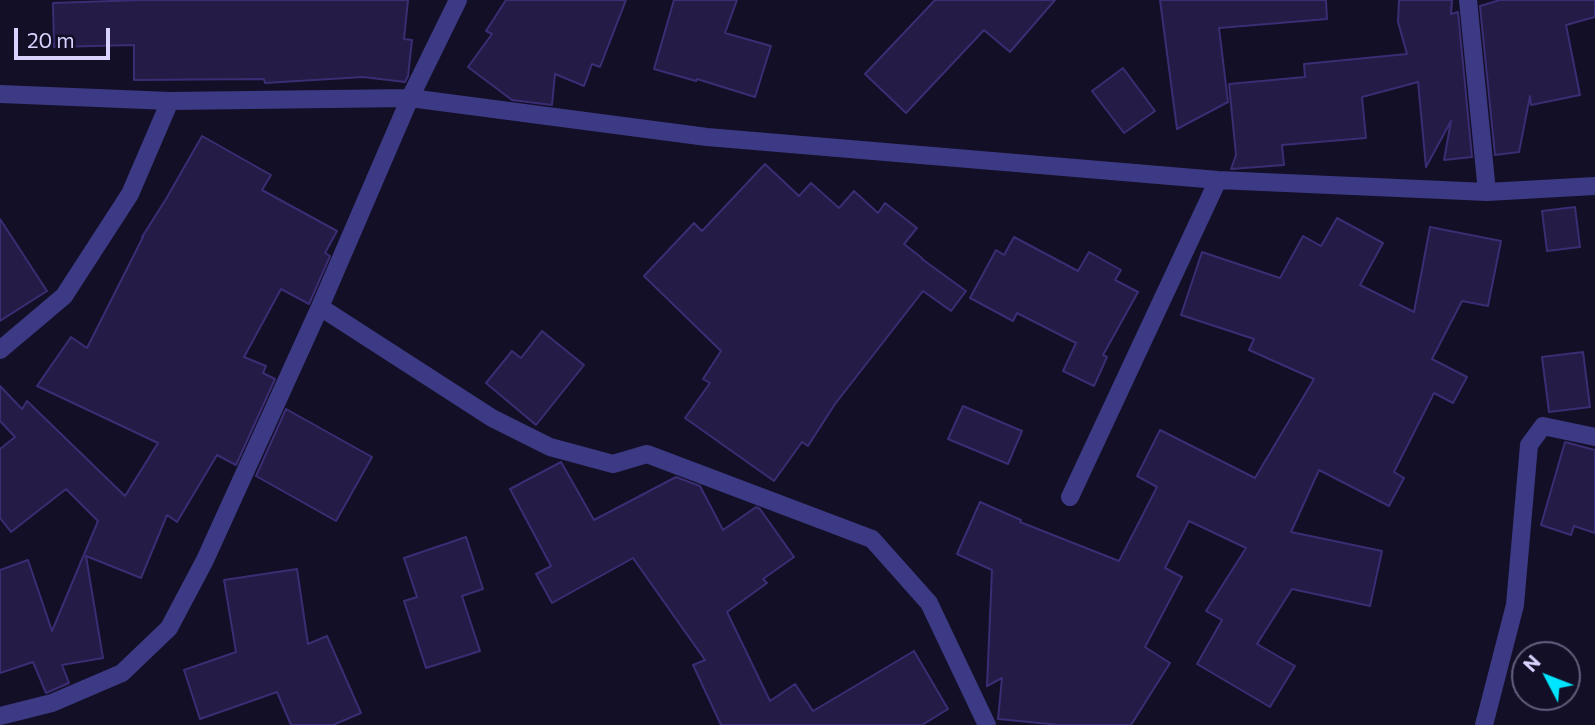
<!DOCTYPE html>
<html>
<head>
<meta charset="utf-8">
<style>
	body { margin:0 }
	#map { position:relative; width:1595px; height:725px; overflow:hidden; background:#130f26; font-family:Commissioner,sans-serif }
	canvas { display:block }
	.north { position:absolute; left:1511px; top:641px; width:70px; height:70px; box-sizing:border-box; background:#130f26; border:2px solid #625e7d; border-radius:50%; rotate:312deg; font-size:19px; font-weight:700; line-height:28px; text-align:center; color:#d9d4ff }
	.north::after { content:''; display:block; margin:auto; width:24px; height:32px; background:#00e5ff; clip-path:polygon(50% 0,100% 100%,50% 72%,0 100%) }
	.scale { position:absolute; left:14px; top:28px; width:96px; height:32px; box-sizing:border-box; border:4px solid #d9d4ff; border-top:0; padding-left:9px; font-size:21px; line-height:24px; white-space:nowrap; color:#d9d4ff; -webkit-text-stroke:5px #130f26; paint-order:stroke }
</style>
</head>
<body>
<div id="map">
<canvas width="1595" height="725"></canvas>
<div class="north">N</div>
<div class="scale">20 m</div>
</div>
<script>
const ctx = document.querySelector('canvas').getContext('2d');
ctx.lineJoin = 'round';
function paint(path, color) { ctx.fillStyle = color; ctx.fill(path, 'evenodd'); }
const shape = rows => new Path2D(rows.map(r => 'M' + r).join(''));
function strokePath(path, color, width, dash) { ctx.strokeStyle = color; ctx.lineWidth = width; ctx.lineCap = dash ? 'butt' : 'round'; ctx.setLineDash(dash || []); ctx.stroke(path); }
const building = shape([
	[141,0,408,0,404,39,412,40,408,76,405,82,363,77,265,83,264,79,134,80,134,45,54,47,53,3,141,0],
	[506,0,626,0,600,67,592,64,584,86,555,74,552,105,512,100,468,67,492,34,486,31,506,0],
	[674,0,737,0,725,33,771,46,755,97,697,79,696,81,654,69,674,0],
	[935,0,1055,0,1010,52,984,30,906,113,865,74,935,0],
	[1160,0,1326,0,1327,19,1219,28,1228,102,1177,129,1160,0],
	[1399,0,1452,0,1451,14,1458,12,1472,157,1444,160,1451,121,1426,167,1418,82,1362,97,1366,138,1282,145,1284,165,1231,169,1236,155,1229,84,1305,77,1304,64,1407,54,1398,22,1399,0],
	[1500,0,1595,0,1595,17,1566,25,1580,95,1531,105,1530,96,1519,152,1495,155,1480,6,1500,0],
	[1123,68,1155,111,1124,133,1092,91,1123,68],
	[202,136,271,175,262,190,337,231,325,253,330,256,309,304,281,289,244,357,266,366,263,373,275,379,236,465,217,455,177,522,167,515,141,578,86,556,103,658,62,665,69,683,46,693,33,662,0,673,0,570,28,560,52,631,98,521,66,489,11,532,0,518,0,449,15,437,0,421,0,386,22,409,27,401,125,496,158,443,37,386,71,337,87,348,143,237,142,237,166,199,202,136],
	[765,164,799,196,811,183,839,208,854,191,878,213,885,203,917,228,904,244,922,258,922,259,966,291,951,311,923,291,835,404,808,446,802,442,774,481,685,418,710,383,703,379,721,351,644,276,694,223,702,231,765,164],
	[1575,207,1580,247,1547,251,1542,211,1575,207],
	[1337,218,1383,243,1360,285,1414,312,1430,227,1501,241,1488,306,1462,301,1432,359,1467,377,1453,403,1434,393,1394,472,1404,478,1389,506,1319,470,1291,532,1382,551,1370,606,1292,589,1257,644,1295,666,1270,707,1197,664,1222,620,1206,611,1246,548,1189,521,1165,568,1182,577,1145,647,1170,663,1131,725,1060,725,998,719,1002,678,987,686,992,570,957,554,980,502,1021,520,1020,522,1119,561,1157,487,1137,476,1160,430,1255,478,1314,379,1249,350,1254,339,1181,315,1202,252,1280,278,1303,236,1321,246,1337,218],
	[0,219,47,291,0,321,0,219],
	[1014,237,1078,271,1089,252,1121,270,1115,280,1138,292,1103,355,1107,357,1094,386,1063,371,1076,343,1017,313,1013,321,970,298,996,250,1004,255,1014,237],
	[542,331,584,365,536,425,486,383,512,351,521,358,542,331],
	[1583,352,1590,407,1549,412,1542,357,1583,352],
	[963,406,1022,431,1008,464,948,439,963,406],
	[286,409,372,457,336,521,256,476,286,409],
	[1565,442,1595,450,1595,533,1574,526,1571,535,1541,525,1565,442],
	[561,462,594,520,676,477,700,486,723,530,756,507,760,509,794,557,763,579,767,583,727,612,770,701,795,684,813,711,914,651,948,709,922,725,721,725,693,665,705,660,633,558,552,603,536,574,551,566,510,489,561,462],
	[466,537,483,589,462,596,480,651,426,668,404,601,417,597,404,558,466,537],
	[297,569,308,644,327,636,361,713,333,725,291,725,277,692,200,719,184,670,236,652,224,580,297,569]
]);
paint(building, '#241b47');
strokePath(building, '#3b2d73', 2);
strokePath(shape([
	[1468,0,1487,192],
	[0,94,170,101,410,98,707,137,1218,180,1487,192,1595,186],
	[320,307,492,418,550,447,613,464,647,454,872,539,929,603,987,725],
	[0,350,64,296,130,194,170,101],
	[1070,497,1218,180],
	[0,716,52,703,122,673,169,628,205,560,320,307,410,98,458,0],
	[1484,725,1515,605,1529,445,1543,426,1595,437]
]), '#3d3a85', 18);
</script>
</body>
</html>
